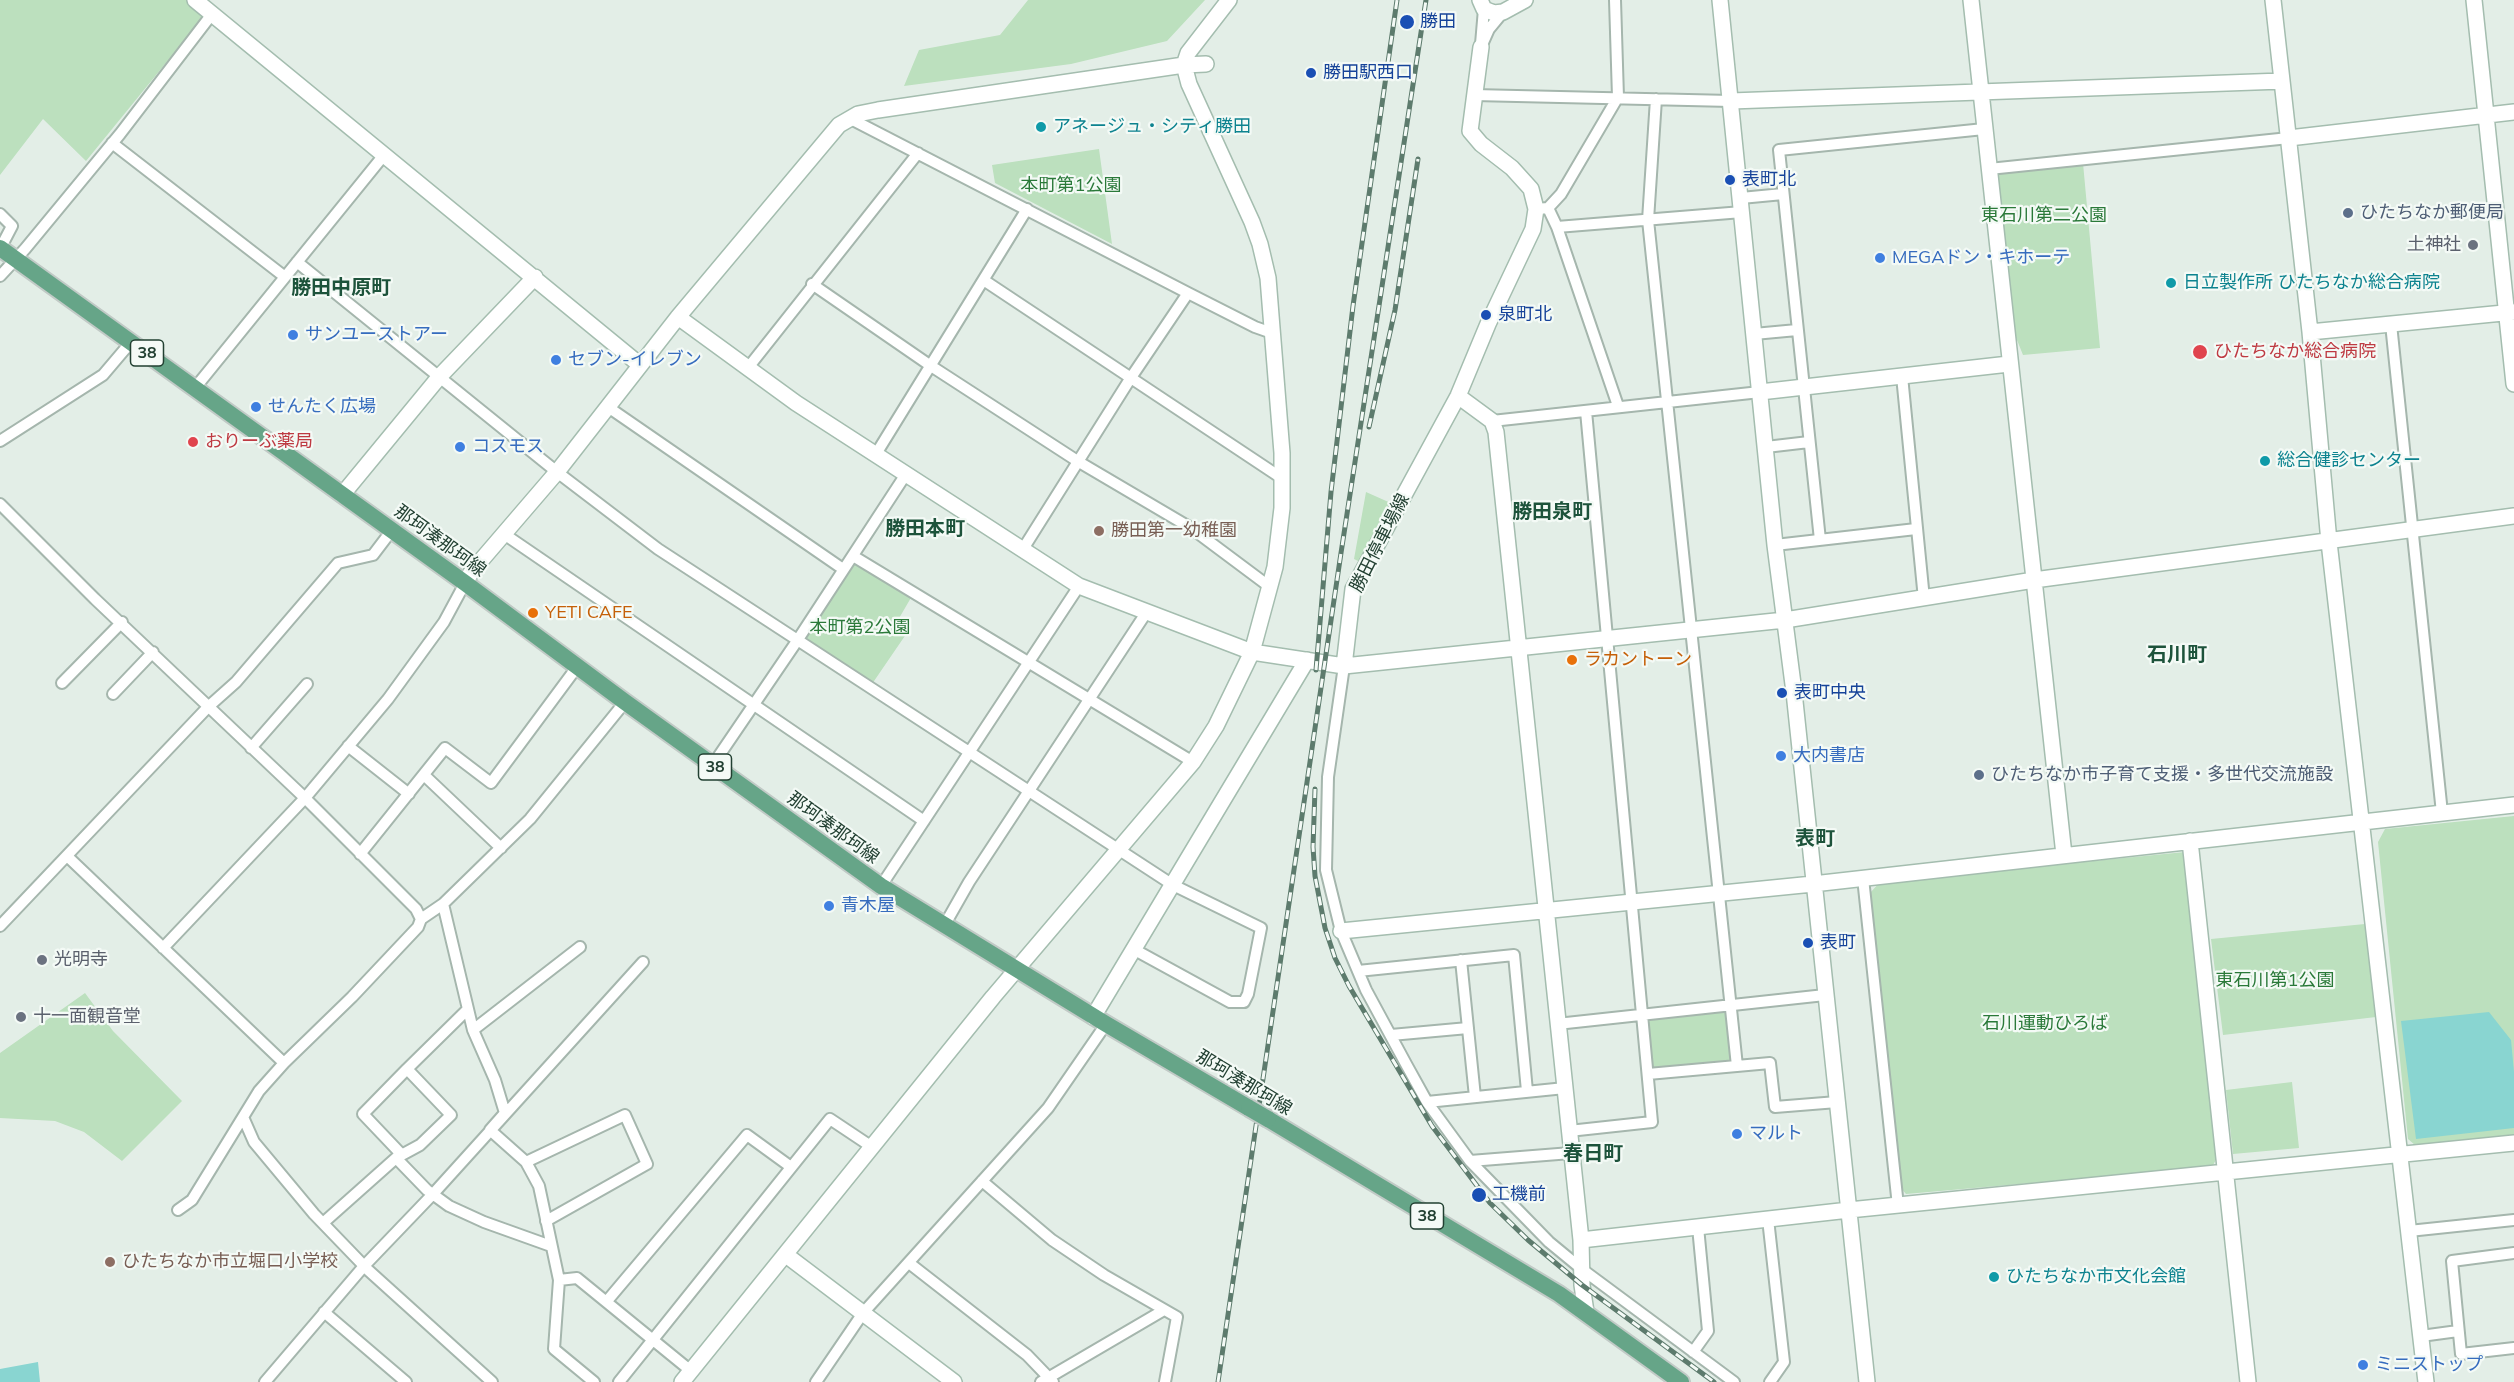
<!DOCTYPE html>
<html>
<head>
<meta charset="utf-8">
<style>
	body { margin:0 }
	canvas { display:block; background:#e3eee7 }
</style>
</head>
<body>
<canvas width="2514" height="1382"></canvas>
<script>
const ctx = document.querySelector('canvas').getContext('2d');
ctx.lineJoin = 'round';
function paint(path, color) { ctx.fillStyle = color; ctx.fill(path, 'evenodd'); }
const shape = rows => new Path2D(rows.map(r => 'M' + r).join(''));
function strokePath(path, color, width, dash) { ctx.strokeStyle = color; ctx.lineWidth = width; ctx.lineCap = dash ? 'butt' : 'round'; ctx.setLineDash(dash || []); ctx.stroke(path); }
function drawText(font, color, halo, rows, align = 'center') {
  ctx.font = font + ' Mulish,"Noto Sans JP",sans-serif'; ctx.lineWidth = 4.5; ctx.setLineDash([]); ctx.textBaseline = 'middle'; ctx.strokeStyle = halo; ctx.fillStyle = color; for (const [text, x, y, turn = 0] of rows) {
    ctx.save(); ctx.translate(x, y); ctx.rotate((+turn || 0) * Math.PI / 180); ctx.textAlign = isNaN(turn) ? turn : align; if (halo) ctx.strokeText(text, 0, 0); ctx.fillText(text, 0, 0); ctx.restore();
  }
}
paint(shape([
	[0,0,187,0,205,15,86,161,43,119,0,175],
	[1028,0,1205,0,1167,41,1071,64,904,86,919,50,1000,35],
	[1099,149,1112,244,995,183,992,165],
	[2083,163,2100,348,2023,355,2013,330,1996,176,1998,170],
	[1366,492,1393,504,1362,563,1354,559],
	[861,563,912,596,898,620,911,627,872,684,806,640,806,635,852,565],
	[2514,816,2514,1135,2415,1145,2408,1139,2378,842,2385,829],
	[2185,852,2218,1156,2212,1167,1906,1194,1901,1188,1870,893,1880,882],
	[2365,924,2376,1017,2223,1035,2211,939],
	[85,993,113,1031,182,1101,122,1161,84,1132,55,1121,0,1118,0,1053],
	[1730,1004,1737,1066,1648,1074,1642,1014],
	[2292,1082,2299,1148,2233,1154,2226,1090]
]), '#bce0be');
paint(shape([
	[2489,1012,2511,1040,2514,1072,2514,1128,2416,1139,2401,1021],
	[38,1362,40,1382,0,1382,0,1369]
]), '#89d5d1');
const street = shape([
	[1481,44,1484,9],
	[1481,47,1489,29,1503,12],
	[1474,95,1731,101],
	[1656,99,1648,220,1737,1066],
	[849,118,1188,293,1255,327,1272,333],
	[112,143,285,277],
	[1989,169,2289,138],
	[1741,198,1783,194],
	[1548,208,1557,227,1618,406],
	[1536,209,1548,208,1561,194,1618,97,1615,0],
	[0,214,12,226,0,249],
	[1557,227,1742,212],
	[297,262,557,472,658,549,1173,885,1261,928,1248,994,1244,1002,1230,1002,1135,950],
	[0,276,25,249,120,134,212,14],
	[985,281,1283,479],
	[812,284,931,366,1079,462,1191,528,1270,587],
	[2391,324,2442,813],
	[1754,334,1797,330],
	[747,369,918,153],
	[1902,376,1924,599],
	[195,388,384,155],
	[608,407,843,569],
	[1492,421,1760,392],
	[0,441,103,375,131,342],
	[1766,447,1809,442],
	[876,454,1027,209],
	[0,504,95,599,305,798,416,909,421,919,418,927,352,997,284,1063,259,1091,192,1200,178,1210],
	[504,534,924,821],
	[1820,540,1779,150,1984,129],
	[1775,545,1916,529],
	[1023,549,1130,379,1188,293],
	[853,556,1193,762],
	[1344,666,1328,777,1326,870,1341,931,1366,990,1406,1064,1427,1102,1470,1161,1549,1242,1583,1270,1734,1382],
	[62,683,122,622],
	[113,694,153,652],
	[348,746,409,794],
	[251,748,307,684],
	[712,766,797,641,906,474],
	[424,775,501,848],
	[360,854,445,748,491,783,577,667],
	[67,856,284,1063],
	[1863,878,1898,1206],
	[881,886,1079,586],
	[443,904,473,1030,495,1080,505,1113,490,1130,526,1162,539,1186,559,1280,554,1349,594,1382],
	[421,919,443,904,530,819,625,702],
	[0,926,208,707,236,682,338,563,373,555,392,530],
	[944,926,969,882,1146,613],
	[163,948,305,798,388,699,444,622,465,583],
	[1461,960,1475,1097],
	[1358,971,1514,955,1527,1091],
	[1557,1024,1825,995],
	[473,1030,580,947],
	[1391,1035,1468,1028],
	[407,1069,468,1009],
	[1648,1074,1770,1063,1775,1107,1837,1102],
	[1427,1102,1565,1088],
	[243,1117,254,1142,314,1214,368,1270,492,1382],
	[1569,1131,1652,1122,1586,411],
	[396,1158,427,1190,449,1206,484,1222,551,1246],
	[1470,1161,1571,1153],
	[526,1162,625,1115,647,1164,546,1221],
	[982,1181,1052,1240,1104,1275,1177,1317,1165,1382],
	[1768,1219,1784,1362,1770,1382],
	[323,1223,396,1158,420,1145,451,1115,407,1069,363,1114,402,1155],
	[2409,1231,2514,1220],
	[2514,1253,2452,1261,2461,1354,2514,1348],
	[909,1263,1027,1355,1053,1382],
	[559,1280,577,1278,691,1371],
	[607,1301,747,1135,791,1167],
	[324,1312,406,1382],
	[2421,1336,2458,1331],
	[1693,1352,1708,1331,1698,1227],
	[265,1382,364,1266,433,1194,643,962],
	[619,1382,830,1119,872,1147],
	[816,1382,863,1313,1048,1108,1106,1024],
	[1041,1382,1164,1310]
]);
const secondary = shape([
	[195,0,640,365],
	[1480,0,1484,9,1494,13,1503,12,1525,0],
	[1720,0,1775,545,1794,692,1867,1382],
	[1971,0,2064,855],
	[2273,0,2310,332,2329,542,2426,1382],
	[2474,0,2514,384],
	[1731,101,2282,81],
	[2289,138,2514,112],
	[678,317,796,403,1079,586,1252,652,1344,666,1785,620,2034,580,2514,516],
	[2310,332,2514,312],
	[1760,392,2009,364],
	[1458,396,1492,421,1496,432,1581,1240,1582,1285,1586,1312],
	[342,495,440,376,535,277],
	[465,583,472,571,557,472,678,317,839,125,858,114,878,110,1184,65,1206,64],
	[1344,666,1353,589,1458,396,1488,324,1533,229,1536,209,1531,189,1512,168,1481,144,1470,131,1481,47],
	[2190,841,2248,1382],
	[1341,931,1813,884,2514,805],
	[1093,1017,1307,660],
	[1581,1240,1849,1210,2514,1143],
	[786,1255,954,1382],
	[682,1382,993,997,1193,762,1216,726,1252,652,1275,567,1282,508,1282,453,1268,278,1260,244,1252,222,1189,84,1184,65,1188,53,1229,0]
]);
const primary = shape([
	[0,248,465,583,625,702,881,886,1106,1024,1249,1108],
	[1268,1119,1559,1294,1681,1382]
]);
strokePath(street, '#a5b6ad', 14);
strokePath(secondary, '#a4bdaf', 18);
strokePath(primary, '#c1cac6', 20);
strokePath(street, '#fff', 10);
strokePath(secondary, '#fff', 15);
strokePath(primary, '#66a588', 16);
const rail = shape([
	[1369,427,1395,310,1418,159],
	[1316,670,1331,492,1353,306,1397,0],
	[1315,789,1313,847,1315,876,1325,928,1335,958,1349,986,1432,1126,1490,1203,1528,1240,1582,1285,1714,1382],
	[1218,1382,1341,553,1426,0]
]);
strokePath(rail, '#5d7b6d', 5);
strokePath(rail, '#f4faf6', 3, [9]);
const primaryBridge = shape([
	[1249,1108,1268,1119]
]);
strokePath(primaryBridge, '#c1cac6', 20, []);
strokePath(primaryBridge, '#66a588', 16);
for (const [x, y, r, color] of [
	[1407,22,8,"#1a4fb4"],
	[1311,73,6,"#1a4fb4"],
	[1041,127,6,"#0f9aa8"],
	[1730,180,6,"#1a4fb4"],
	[2348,213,6,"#5c6f8a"],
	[2473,245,6,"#6b7280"],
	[1880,258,6,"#3f7fe0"],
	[2171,283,6,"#0f9aa8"],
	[1486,315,6,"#1a4fb4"],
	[293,335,6,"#3f7fe0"],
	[2200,352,8,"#e0444e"],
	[556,360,6,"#3f7fe0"],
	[256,407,6,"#3f7fe0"],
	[193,442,6,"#e0444e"],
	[460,447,6,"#3f7fe0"],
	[2265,461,6,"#0f9aa8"],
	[1099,531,6,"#8d6e63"],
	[533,613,6,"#e8710a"],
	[1572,660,6,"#e8710a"],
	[1782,693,6,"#1a4fb4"],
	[1781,756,6,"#3f7fe0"],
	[1979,775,6,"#5c6f8a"],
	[829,906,6,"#3f7fe0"],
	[1808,943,6,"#1a4fb4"],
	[42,960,6,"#6b7280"],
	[21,1017,6,"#6b7280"],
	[1737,1134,6,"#3f7fe0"],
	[1479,1195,8,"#1a4fb4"],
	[110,1262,6,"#8d6e63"],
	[1994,1277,6,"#0f9aa8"],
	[2363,1365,6,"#3f7fe0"]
]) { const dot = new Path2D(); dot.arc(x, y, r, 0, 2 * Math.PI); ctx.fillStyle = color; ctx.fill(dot); strokePath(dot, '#f4faf6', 2); }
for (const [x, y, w] of [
	[147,353,33],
	[715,767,33],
	[1427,1216,33]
]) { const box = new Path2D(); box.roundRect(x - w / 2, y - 13, w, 26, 4.5); ctx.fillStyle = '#f4faf6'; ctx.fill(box); strokePath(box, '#224032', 1.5); }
drawText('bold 16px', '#224032', null, [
	["38",147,353],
	["38",715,767],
	["38",1427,1216]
]);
drawText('18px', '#164399', '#f4faf6', [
	["勝田",1420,22],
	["勝田駅西口",1323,73],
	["表町北",1742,180],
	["泉町北",1498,315],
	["表町中央",1794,693],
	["表町",1820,943],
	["工機前",1492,1195]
], 'left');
drawText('18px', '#0d838f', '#f4faf6', [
	["アネージュ・シティ勝田",1053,127],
	["日立製作所 ひたちなか総合病院",2183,283],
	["総合健診センター",2277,461],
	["ひたちなか市文化会館",2006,1277]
], 'left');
drawText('18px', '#2a7939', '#f4faf6', [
	["本町第1公園",1071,186],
	["東石川第二公園",2044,216],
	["本町第2公園",860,628],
	["東石川第1公園",2275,981],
	["石川運動ひろば",2045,1024]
]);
drawText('18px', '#4e5e75', '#f4faf6', [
	["ひたちなか郵便局",2360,213],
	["ひたちなか市子育て支援・多世代交流施設",1991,775]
], 'left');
drawText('18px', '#5b616d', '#f4faf6', [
	["土神社",2461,245,"right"],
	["光明寺",54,960],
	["十一面観音堂",33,1017]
], 'left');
drawText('18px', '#366cbe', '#f4faf6', [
	["MEGAドン・キホーテ",1892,258],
	["サンユーストアー",305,335],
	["セブン-イレブン",568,360],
	["せんたく広場",268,407],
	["コスモス",472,447],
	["大内書店",1793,756],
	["青木屋",841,906],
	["マルト",1749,1134],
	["ミニストップ",2375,1365]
], 'left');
drawText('18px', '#be3a42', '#f4faf6', [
	["ひたちなか総合病院",2214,352],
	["おりーぶ薬局",205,442]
], 'left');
drawText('18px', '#785e54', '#f4faf6', [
	["勝田第一幼稚園",1111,531],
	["ひたちなか市立堀口小学校",122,1262]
], 'left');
drawText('18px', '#224032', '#f4faf6', [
	["那珂湊那珂線",440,541,36],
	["勝田停車場線",1380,543,-63],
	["那珂湊那珂線",833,828,36],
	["那珂湊那珂線",1244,1083,31]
]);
drawText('18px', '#c56008', '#f4faf6', [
	["YETI CAFE",545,613],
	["ラカントーン",1584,660]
], 'left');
drawText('bold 20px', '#1d533b', '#f4faf6', [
	["勝田中原町",341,288],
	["勝田泉町",1552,512],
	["勝田本町",925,529],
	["石川町",2177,655],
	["表町",1815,839],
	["春日町",1593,1154]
]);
</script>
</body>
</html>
